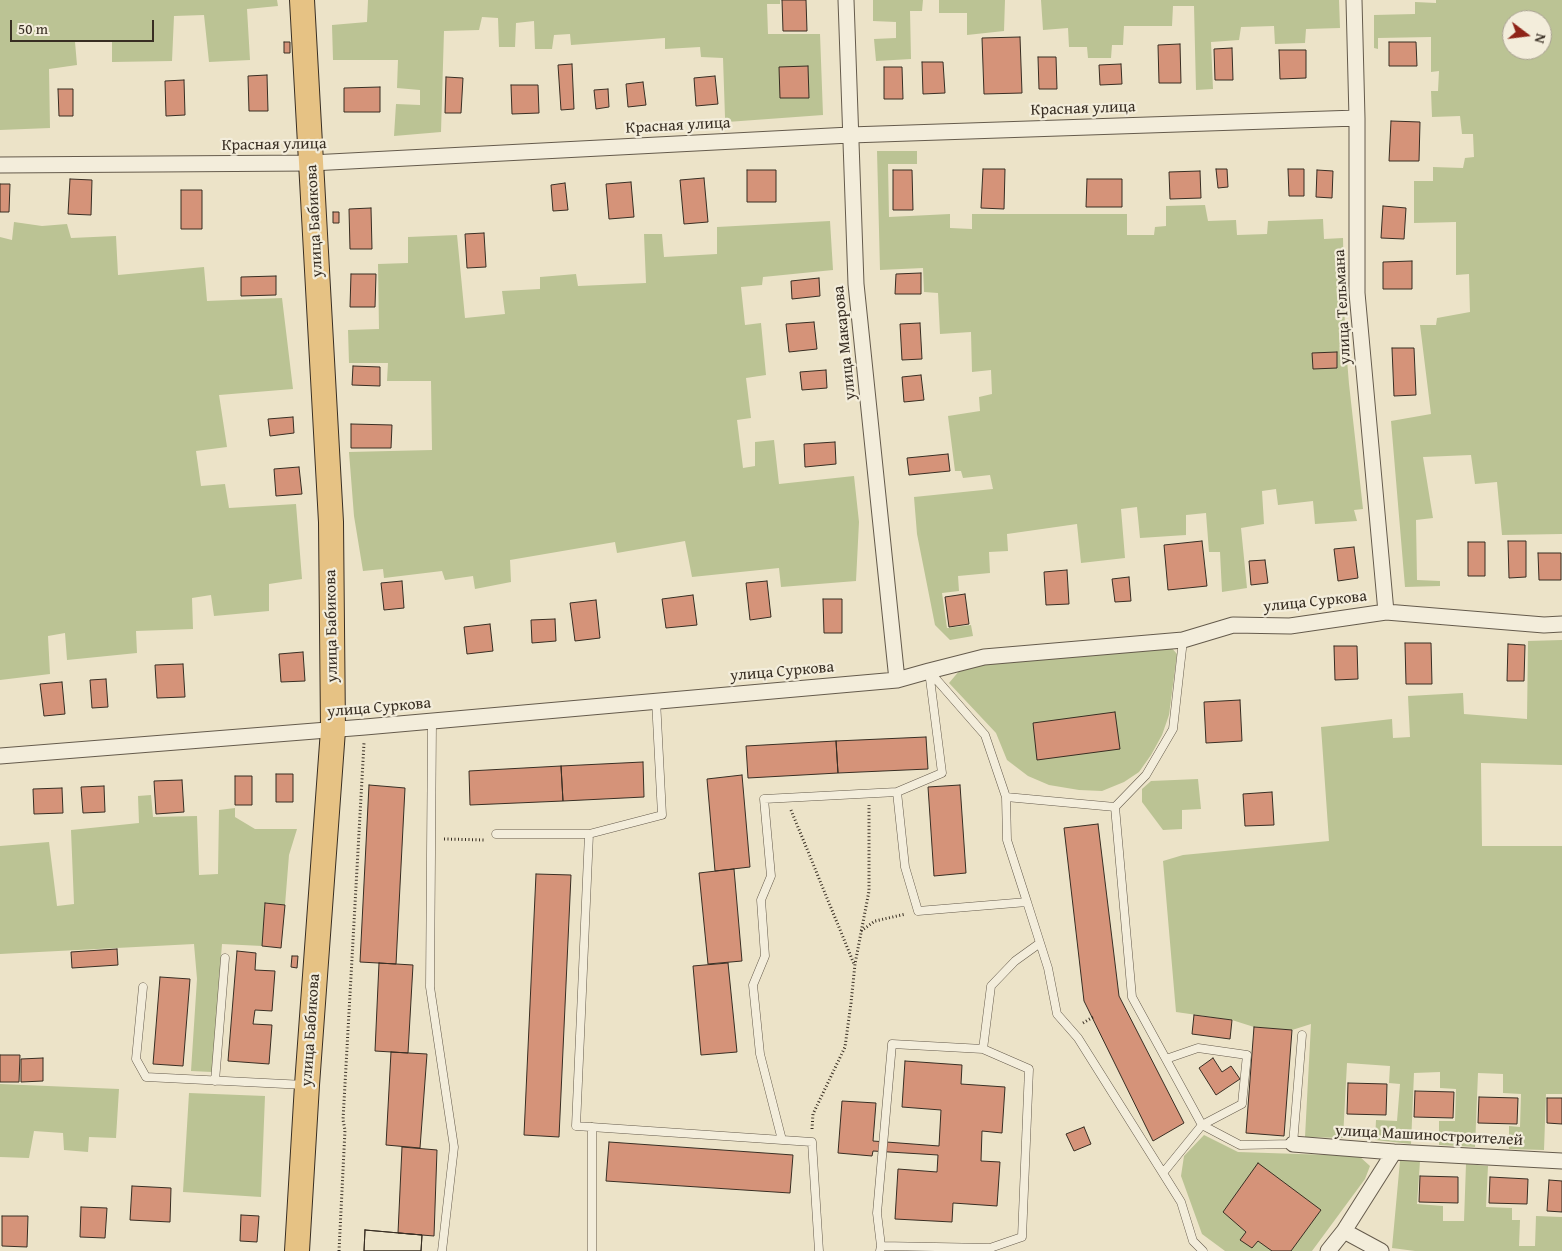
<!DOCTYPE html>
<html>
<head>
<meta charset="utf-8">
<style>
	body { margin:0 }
	#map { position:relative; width:1562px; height:1251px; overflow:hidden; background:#ece3c8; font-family:"Gentium Book Plus",serif }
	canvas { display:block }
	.north { position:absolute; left:1502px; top:10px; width:50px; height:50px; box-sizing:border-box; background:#f3eddb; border:1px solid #a8a191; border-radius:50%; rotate:105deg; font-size:14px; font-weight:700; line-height:20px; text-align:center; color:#382e23 }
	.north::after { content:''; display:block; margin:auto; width:18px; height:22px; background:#8f2418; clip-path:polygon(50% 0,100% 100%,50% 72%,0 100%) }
	.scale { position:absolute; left:10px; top:20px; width:144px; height:22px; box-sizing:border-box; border:2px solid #382e23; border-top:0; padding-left:6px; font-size:15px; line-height:18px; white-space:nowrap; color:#382e23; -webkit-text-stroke:4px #f3eddb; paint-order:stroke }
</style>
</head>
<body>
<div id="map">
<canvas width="1562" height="1251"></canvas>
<div class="north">N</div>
<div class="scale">50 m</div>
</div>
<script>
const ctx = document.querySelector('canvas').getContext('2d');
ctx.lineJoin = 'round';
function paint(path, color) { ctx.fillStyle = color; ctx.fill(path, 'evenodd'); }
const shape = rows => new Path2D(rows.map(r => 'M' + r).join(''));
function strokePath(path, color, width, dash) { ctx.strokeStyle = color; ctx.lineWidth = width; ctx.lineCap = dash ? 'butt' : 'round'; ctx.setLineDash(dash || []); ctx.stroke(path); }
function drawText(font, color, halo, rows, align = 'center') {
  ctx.font = font + ' "Gentium Book Plus",serif'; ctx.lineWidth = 4.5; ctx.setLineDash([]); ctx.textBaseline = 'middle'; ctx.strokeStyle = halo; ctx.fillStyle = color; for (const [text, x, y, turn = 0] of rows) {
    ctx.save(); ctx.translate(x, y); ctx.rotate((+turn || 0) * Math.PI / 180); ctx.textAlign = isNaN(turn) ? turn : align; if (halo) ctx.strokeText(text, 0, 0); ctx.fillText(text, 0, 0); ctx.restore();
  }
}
paint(shape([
	[0,0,277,0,278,6,247,9,250,60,209,62,204,15,174,16,172,61,112,62,112,42,75,42,77,65,49,69,50,128,0,130],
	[368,0,780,0,780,4,767,4,768,34,820,34,823,115,727,122,725,117,723,58,701,57,700,47,665,49,665,38,571,45,570,34,554,35,552,49,535,49,534,21,516,23,515,47,499,47,498,18,482,17,479,30,444,31,441,132,394,136,396,104,420,105,420,90,397,88,398,60,333,60,332,25,367,22],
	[873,0,923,0,922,11,910,11,911,59,876,61,874,39,896,38,896,22,873,21],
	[939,0,1005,0,1004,31,967,35,967,13,939,13],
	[1041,0,1339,0,1340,28,1306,29,1305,43,1275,44,1274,26,1241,27,1239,40,1211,42,1213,89,1196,90,1194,6,1173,6,1172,26,1124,26,1123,45,1112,45,1111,58,1088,58,1087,47,1069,47,1068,28,1043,30],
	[1436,0,1562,0,1562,534,1502,535,1497,482,1475,484,1471,455,1423,457,1433,518,1416,520,1417,580,1440,581,1440,586,1405,587,1391,421,1431,414,1420,325,1436,325,1437,318,1470,312,1469,274,1456,275,1456,222,1414,223,1414,181,1433,181,1433,167,1463,168,1465,158,1474,157,1473,134,1462,134,1460,116,1432,117,1431,91,1438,91,1439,71,1431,72,1431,37,1378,38,1378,49,1374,48,1374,15,1415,14,1415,2,1436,3],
	[1512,20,1542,20,1542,50,1512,50],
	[877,151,917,151,917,164,888,164,889,217,950,214,950,228,972,229,972,214,1127,214,1127,235,1154,235,1155,227,1166,226,1166,206,1205,205,1208,221,1236,220,1237,235,1267,234,1268,221,1323,219,1324,239,1343,238,1345,335,1349,384,1363,509,1354,510,1357,521,1315,524,1313,501,1278,505,1276,489,1262,491,1264,524,1241,528,1247,588,1222,592,1220,552,1209,552,1206,513,1186,515,1186,535,1140,538,1137,507,1121,509,1125,558,1081,563,1077,524,1007,534,1008,551,989,552,990,573,958,576,959,591,942,593,947,628,971,625,973,636,950,640,935,625,917,534,914,497,993,489,990,475,963,478,961,471,955,471,948,416,980,411,979,397,992,394,991,370,972,372,971,332,940,334,938,293,924,292,923,268,880,270],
	[830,221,833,270,763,277,762,285,741,287,745,325,761,323,766,375,746,378,751,418,737,420,743,468,755,466,755,442,774,440,779,484,854,476,859,522,856,581,781,587,779,568,692,577,685,541,617,553,615,542,510,560,511,582,475,589,473,576,445,580,442,571,384,578,383,569,363,571,354,516,349,452,432,450,431,381,387,381,388,363,349,363,348,330,379,329,378,264,408,263,408,237,457,235,465,318,505,314,502,291,540,289,540,277,576,274,578,286,646,283,644,234,662,234,664,257,717,254,717,227],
	[14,222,42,226,67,224,71,238,116,236,118,275,204,267,207,301,282,298,293,389,219,395,227,447,196,451,201,486,225,484,229,508,296,504,302,579,269,584,269,611,214,616,211,595,192,598,193,629,136,631,137,653,67,660,65,633,48,636,50,674,0,680,0,237,12,240],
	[1562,640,1562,765,1481,763,1482,846,1562,846,1562,1094,1546,1094,1544,1150,1509,1149,1509,1126,1520,1127,1521,1094,1503,1093,1503,1074,1478,1073,1475,1147,1439,1145,1439,1121,1455,1121,1456,1089,1440,1088,1440,1072,1414,1073,1411,1144,1375,1140,1376,1120,1397,1121,1400,1084,1389,1083,1390,1066,1347,1063,1343,1138,1305,1137,1311,1024,1292,1030,1254,1027,1232,1020,1176,1012,1163,861,1183,855,1329,841,1321,727,1392,719,1393,738,1410,737,1408,696,1463,693,1464,714,1527,719,1528,641],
	[1170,646,1177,654,1169,715,1162,735,1151,755,1139,772,1124,782,1102,791,1079,790,1049,785,1028,776,1007,760,996,733,949,683,960,670,981,665],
	[1198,779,1201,809,1182,810,1182,829,1163,830,1142,802,1142,789,1151,781],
	[151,795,153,817,197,816,199,875,218,874,219,810,235,808,235,817,255,829,297,829,289,855,285,905,265,903,262,946,222,944,212,1072,191,1071,197,979,194,944,0,954,0,846,49,842,57,906,74,904,71,830,139,823,138,796],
	[0,1084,119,1089,116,1138,89,1137,88,1152,64,1150,63,1133,34,1131,29,1158,0,1157],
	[189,1093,265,1096,261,1197,183,1192],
	[1204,1135,1238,1152,1359,1156,1370,1166,1365,1179,1312,1251,1225,1251,1202,1234,1181,1176,1184,1156],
	[1400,1161,1420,1161,1417,1204,1443,1206,1443,1221,1464,1221,1466,1164,1488,1166,1486,1207,1512,1208,1512,1220,1520,1220,1519,1246,1535,1246,1536,1216,1562,1217,1562,1251,1415,1251,1392,1248]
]), '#bbc394');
const building = shape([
	[782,0,806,0,807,31,783,31,782,0],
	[1020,37,1022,93,984,94,982,38,1020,37],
	[284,42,290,42,290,53,284,53,284,42],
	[1389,42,1416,42,1417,66,1389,66,1389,42],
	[1180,44,1181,83,1159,83,1158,45,1180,44],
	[1232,48,1233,80,1215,80,1214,49,1232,48],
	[1279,50,1306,50,1306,78,1280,79,1279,50],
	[1038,57,1056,57,1057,89,1039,89,1038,57],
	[922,62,943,62,945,93,923,94,922,62],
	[572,64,574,109,561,110,558,65,572,64],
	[1121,64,1122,84,1100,85,1099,65,1121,64],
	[808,66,809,98,780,98,779,67,808,66],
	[884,67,902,67,903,99,884,99,884,67],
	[267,75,268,111,249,111,248,76,267,75],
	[715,76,718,104,696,106,694,78,715,76],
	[446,77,463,78,461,113,445,113,446,77],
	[184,80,185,115,166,116,165,81,184,80],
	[643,82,646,105,628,107,626,84,643,82],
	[511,85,538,85,539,113,512,114,511,85],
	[380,87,380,112,344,112,344,88,380,87],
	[58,89,73,89,73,116,59,116,58,89],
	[608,89,609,107,596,109,594,90,608,89],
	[1391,121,1420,122,1419,161,1389,161,1391,121],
	[983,169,1005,169,1004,209,981,208,983,169],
	[1216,169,1227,169,1228,187,1218,188,1216,169],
	[1288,169,1304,169,1304,196,1289,196,1288,169],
	[747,170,776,170,776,202,747,202,747,170],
	[893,170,912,170,913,210,893,210,893,170],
	[1317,170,1333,171,1332,198,1316,197,1317,170],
	[1200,171,1201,198,1170,199,1169,172,1200,171],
	[704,178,708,222,684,224,680,180,704,178],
	[70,179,92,180,91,215,68,214,70,179],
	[1087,179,1122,179,1122,207,1086,207,1087,179],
	[631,182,634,217,609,219,606,184,631,182],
	[565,183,568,210,553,211,551,185,565,183],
	[0,184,10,184,9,212,0,212,0,184],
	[181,190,202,190,202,229,181,229,181,190],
	[1383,206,1406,208,1404,239,1381,238,1383,206],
	[371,208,372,249,350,249,349,209,371,208],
	[333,212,339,212,339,223,333,223,333,212],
	[484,233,486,267,467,268,465,234,484,233],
	[1412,261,1412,289,1383,289,1383,262,1412,261],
	[921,273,921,294,895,294,896,274,921,273],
	[351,274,376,274,375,307,350,307,351,274],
	[276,276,276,295,241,296,241,277,276,276],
	[819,278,820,296,792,299,791,281,819,278],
	[814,322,817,349,789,352,786,324,814,322],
	[920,323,922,359,902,360,900,324,920,323],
	[1392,348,1414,348,1416,395,1394,396,1392,348],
	[1337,352,1337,368,1313,369,1312,353,1337,352],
	[353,366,380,367,380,386,352,385,353,366],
	[826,370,827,388,802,390,800,372,826,370],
	[921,375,924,400,904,402,902,377,921,375],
	[293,417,294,433,270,436,268,419,293,417],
	[351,424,392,425,391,448,351,448,351,424],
	[835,442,836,464,805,467,804,444,835,442],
	[948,454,950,471,909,475,907,458,948,454],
	[299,467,302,494,276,496,274,469,299,467],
	[1202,541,1207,586,1168,590,1164,545,1202,541],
	[1508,541,1526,541,1526,577,1509,578,1508,541],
	[1468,542,1485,542,1485,576,1468,576,1468,542],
	[1354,547,1358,578,1338,581,1334,549,1354,547],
	[1538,553,1561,553,1561,580,1539,580,1538,553],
	[1265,560,1268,583,1251,585,1249,561,1265,560],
	[1067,570,1069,604,1046,605,1044,572,1067,570],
	[1129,577,1131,601,1115,602,1112,579,1129,577],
	[402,581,404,608,384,610,381,583,402,581],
	[767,581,771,617,750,620,746,583,767,581],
	[965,594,969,624,949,627,945,597,965,594],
	[693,595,697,625,666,628,662,599,693,595],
	[823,599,842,599,842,633,824,633,823,599],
	[596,600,600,638,575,641,570,603,596,600],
	[555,619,556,641,532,643,531,620,555,619],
	[490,624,493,651,467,654,464,627,490,624],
	[1405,643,1431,643,1432,684,1406,684,1405,643],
	[1508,644,1525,645,1524,681,1507,681,1508,644],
	[1334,646,1357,646,1358,679,1335,680,1334,646],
	[303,652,305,681,281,682,279,654,303,652],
	[183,664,185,697,157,698,155,665,183,664],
	[106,679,108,707,92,708,90,680,106,679],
	[62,682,65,714,44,716,40,684,62,682],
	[1240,700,1242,741,1206,743,1204,702,1240,700],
	[1115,712,1120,749,1037,760,1033,723,1115,712],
	[926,737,928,769,838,773,836,741,926,737],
	[836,741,838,773,748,778,746,746,836,741],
	[643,762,644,797,563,801,561,766,643,762],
	[561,766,563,801,470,805,469,771,561,766],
	[276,774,293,774,293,802,276,802,276,774],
	[742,775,750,867,715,871,707,779,742,775],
	[235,776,252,776,252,805,235,805,235,776],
	[182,780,184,812,156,814,154,781,182,780],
	[369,785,405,788,396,964,360,962,369,785],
	[960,785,966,873,934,876,928,787,960,785],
	[104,786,105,812,83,813,81,787,104,786],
	[62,788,63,813,34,814,33,789,62,788],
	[1272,792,1274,825,1245,826,1243,794,1272,792],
	[1098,824,1119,996,1184,1123,1153,1141,1084,1001,1064,828,1098,824],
	[734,869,742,961,708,964,699,873,734,869],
	[536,874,571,875,559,1137,524,1135,536,874],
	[265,903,285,905,281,948,262,946,265,903],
	[117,949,118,965,72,968,71,952,117,949],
	[237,951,256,953,255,970,275,971,272,1011,255,1010,253,1024,272,1025,269,1064,228,1061,237,951],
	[292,956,298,956,297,968,291,967,292,956],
	[379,963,413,965,408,1053,375,1051,379,963],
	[728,963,737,1052,701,1055,693,966,728,963],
	[160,977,190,979,183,1066,153,1064,160,977],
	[1194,1015,1232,1020,1230,1039,1192,1034,1194,1015],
	[1254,1027,1292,1030,1284,1136,1246,1133,1254,1027],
	[391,1052,427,1054,420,1148,386,1145,391,1052],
	[0,1055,20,1055,19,1082,0,1082,0,1055],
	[43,1058,43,1081,21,1082,21,1059,43,1058],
	[1213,1058,1222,1072,1231,1066,1240,1079,1216,1095,1199,1068,1213,1058],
	[905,1061,962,1065,961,1084,1005,1087,1002,1133,982,1131,981,1161,1000,1162,997,1206,953,1203,952,1222,895,1219,898,1169,937,1172,938,1155,873,1151,872,1156,838,1153,842,1101,876,1103,873,1141,939,1146,941,1110,902,1107,905,1061],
	[1348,1083,1387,1084,1386,1115,1347,1114,1348,1083],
	[1415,1091,1454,1092,1453,1118,1414,1117,1415,1091],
	[1479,1097,1518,1098,1517,1124,1478,1123,1479,1097],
	[1547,1098,1562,1098,1562,1124,1547,1123,1547,1098],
	[1084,1127,1091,1144,1074,1151,1066,1134,1084,1127],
	[609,1142,793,1155,790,1193,606,1181,609,1142],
	[402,1147,437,1150,434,1236,398,1233,402,1147],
	[1258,1163,1321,1210,1291,1251,1272,1251,1258,1241,1252,1248,1240,1240,1246,1232,1223,1212,1258,1163],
	[1420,1176,1458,1177,1458,1203,1419,1202,1420,1176],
	[1490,1177,1528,1179,1527,1204,1489,1203,1490,1177],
	[1549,1180,1562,1181,1562,1212,1547,1211,1549,1180],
	[132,1186,171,1188,170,1222,130,1220,132,1186],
	[81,1207,107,1208,105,1238,80,1237,81,1207],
	[241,1215,259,1216,257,1242,240,1241,241,1215],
	[2,1216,28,1216,27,1247,2,1246,2,1216],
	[365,1230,422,1235,421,1251,364,1251,365,1230],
	[365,1230,422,1235,421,1251,364,1251,365,1230]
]);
paint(building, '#d59379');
strokePath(building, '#382e23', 1);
const service = shape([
	[929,671,985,735,1006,797,1007,840,1027,902],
	[656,700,662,815,589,834,576,1126,812,1142,819,1251],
	[432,721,430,987,454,1147,442,1251],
	[897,792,905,867,918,911,1027,902,1048,968,1057,1014,1078,1038,1181,1202,1193,1241,1203,1251],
	[1006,797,1115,807,1146,775,1173,729,1183,640],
	[1115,807,1132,997,1202,1125,1163,1173],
	[496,834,589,834],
	[143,987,136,1059,146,1077,305,1085],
	[983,1049,991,986,1015,961,1040,943],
	[1166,1059,1198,1048,1247,1055,1242,1104,1202,1125],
	[215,1081,225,958],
	[1202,1125,1240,1145,1293,1144,1302,1035],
	[592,1127,592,1251],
	[782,1140,760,1054,753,985,765,956,761,900,771,876,764,799,897,792,942,773,929,671],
	[880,1251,881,1246,877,1213,892,1044,983,1049,1029,1069,1022,1237,990,1248,881,1246]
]);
const minor = shape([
	[846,0,856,284,897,680],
	[1354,0,1357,118,1357,293,1386,612],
	[0,165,311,163,850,135,1357,118],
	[0,756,365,727,897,680,929,671,984,657,1183,640,1233,625,1290,626,1386,612,1544,625,1562,624],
	[1293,1144,1394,1152,1562,1161],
	[1344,1231,1394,1152],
	[1328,1251,1344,1231,1381,1251]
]);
const primary = shape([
	[297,1251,307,1085,333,730,331,522,302,0]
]);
strokePath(service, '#655b4c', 9);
strokePath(minor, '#655b4c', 17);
strokePath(primary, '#382e23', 26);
strokePath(shape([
	[791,810,854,964],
	[444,839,485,840],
	[861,931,875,921,906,914],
	[1083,1023,1093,1017],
	[812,1129,813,1114,845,1047,851,1003,855,964,869,891,869,805],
	[339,1251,345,1130,343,1120,364,743]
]), '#382e23', 3, [1, 2.5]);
strokePath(service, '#f3eddb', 8);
strokePath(minor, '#f3eddb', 15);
strokePath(primary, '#e6c284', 24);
drawText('16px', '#382e23', '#f3eddb', [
	["Красная улица",1083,109,-2],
	["Красная улица",678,126,-3],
	["Красная улица",274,145,-1],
	["улица Бабикова",315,221,-93],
	["улица Тельмана",1343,307,-93],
	["улица Макарова",845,343,-96],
	["улица Суркова",1315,602,-6],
	["улица Бабикова",332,626,-91],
	["улица Суркова",782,672,-5],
	["улица Суркова",379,708,-5],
	["улица Бабикова",311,1030,-86],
	["улица Машиностроителей",1429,1136,3]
]);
</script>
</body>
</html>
